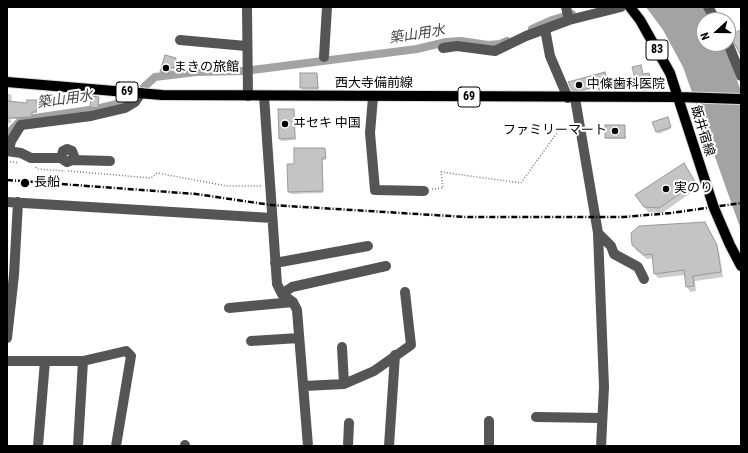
<!DOCTYPE html>
<html>
<head>
<meta charset="utf-8">
<style>
	body { margin:0 }
	#map { position:relative; width:748px; height:453px; overflow:hidden; background:#fff; font-family:"Roboto Condensed",sans-serif }
	canvas { display:block }
	.frame { position:absolute; inset:0; border:8px solid #000; pointer-events:none }
	.north { position:absolute; left:696px; top:12px; width:40px; height:40px; box-sizing:border-box; background:#fff; border:1px solid #999; border-radius:50%; rotate:249deg; font-size:11px; font-weight:700; line-height:16px; text-align:center; color:#000 }
	.north::after { content:''; display:block; margin:auto; width:14px; height:18px; background:#000; clip-path:polygon(50% 0,100% 100%,50% 72%,0 100%) }
</style>
</head>
<body>
<div id="map">
<canvas width="748" height="453"></canvas>
<div class="frame"></div>
<div class="north">N</div>
</div>
<script>
const ctx = document.querySelector('canvas').getContext('2d');
ctx.lineJoin = 'round';
function paint(path, color) { ctx.fillStyle = color; ctx.fill(path, 'evenodd'); }
const shape = rows => new Path2D(rows.map(r => 'M' + r).join(''));
function strokePath(path, color, width, dash) { ctx.strokeStyle = color; ctx.lineWidth = width; ctx.lineCap = dash ? 'butt' : 'round'; ctx.setLineDash(dash || []); ctx.stroke(path); }
function drawText(font, color, halo, rows, align = 'center') {
  ctx.font = font + ' "Roboto Condensed","Noto Sans JP",sans-serif'; ctx.lineWidth = 4; ctx.setLineDash([]); ctx.textBaseline = 'middle'; ctx.strokeStyle = halo; ctx.fillStyle = color; for (const [text, x, y, turn = 0] of rows) {
    ctx.save(); ctx.translate(x, y); ctx.rotate((+turn || 0) * Math.PI / 180); ctx.textAlign = isNaN(turn) ? turn : align; if (halo) ctx.strokeText(text, 0, 0); ctx.fillText(text, 0, 0); ctx.restore();
  }
}
paint(shape([
	[646,7,703,7,711,20,704,20,704,44,724,44,726,49,741,91,741,230,683,67,663,30]
]), '#a3a3a3');
paint(shape([
	[176,59,175,69,172,69,169,76,162,73,161,71],
	[634,67,643,75,649,76,653,89,640,92],
	[301,74,317,74,319,90,302,90],
	[605,75,609,89,600,91,599,87,583,91,573,91,570,83],
	[7,94,11,94,12,102,28,104,36,101,37,113,32,113,32,119,11,119,11,123,7,123,7,126],
	[98,98,98,109,92,109,91,107],
	[293,110,296,140,281,141,280,138],
	[668,120,671,129,658,134,654,123],
	[625,126,626,139,608,139,606,137],
	[325,149,326,160,322,160,323,193,291,194,289,192,295,165],
	[683,165,698,188,662,213,648,212,639,199],
	[704,223,719,251,723,277,695,281,696,291,690,292,687,287,685,275,658,278,655,274,653,258,647,259,636,250,633,245]
]), '#0003');
strokePath(shape([
	[532,29,552,20,572,14],
	[252,70,417,49,446,42,461,41,488,45,500,44,507,41],
	[144,87,155,77,196,72,244,71],
	[7,135,21,120,96,109,121,103,132,97]
]), '#a3a3a3', 8);
const building = shape([
	[741,30,741,56,730,35,741,30],
	[165,55,176,58,174,68,171,67,168,74,160,72,165,55],
	[641,65,643,74,649,73,652,87,638,90,632,67,641,65],
	[605,72,609,87,599,90,597,86,582,90,572,90,568,82,605,72],
	[300,73,317,73,318,88,300,88,300,73],
	[91,96,99,97,98,108,90,107,91,96],
	[27,100,37,100,36,112,32,112,32,117,7,118,7,101,27,103,27,100],
	[278,109,294,109,295,138,279,139,278,109],
	[668,117,671,127,656,132,652,122,668,117],
	[605,125,625,125,625,138,605,138,605,125],
	[294,148,325,148,326,158,322,158,323,191,288,192,287,164,294,164,294,148],
	[684,163,696,183,659,208,644,207,635,195,684,163],
	[705,222,717,245,721,272,693,276,694,286,686,287,684,270,654,274,652,254,644,255,632,245,631,233,639,226,705,222]
]);
paint(building, '#c4c4c4');
strokePath(building, '#999', 1);
const major = shape([
	[630,7,640,20,670,73,714,208,730,245,741,266],
	[7,82,162,95,677,97,741,99]
]);
strokePath(major, '#dbdbdb', 12);
strokePath(shape([
	[7,161,19,163],
	[36,167,37,169,65,171],
	[68,171,151,178,157,173,227,186,262,186],
	[432,189,443,188,441,172,521,183,559,130,571,130]
]), '#777', 1.5, [1, 2]);
strokePath(shape([
	[247,7,248,96],
	[566,7,569,20],
	[708,7,716,20],
	[545,29,550,56,568,98],
	[180,40,246,46],
	[728,43,741,76],
	[443,48,457,46,495,51,526,36,569,20,621,7],
	[324,57,327,7],
	[264,96,277,284,282,294,293,302,297,310,308,446],
	[373,97,370,133,375,190,424,191],
	[575,98,598,233,604,387,601,446],
	[7,151,21,153,31,158,61,158],
	[9,151,11,141,21,125,91,116,125,108,135,102,141,93],
	[72,160,74,156,72,151,67,149,63,151,61,158,67,162,72,160,110,161],
	[7,202,272,218],
	[598,233,611,246,614,254,638,267,644,279],
	[275,263,368,246],
	[282,294,292,287,386,266],
	[229,308,293,302],
	[7,338,14,275,18,202],
	[251,341,299,338],
	[342,347,344,384],
	[7,361,83,361,126,351,131,356,116,446],
	[304,386,344,384,374,371,411,345,405,292],
	[536,417,602,418],
	[38,446,45,361],
	[78,446,83,361],
	[185,446,185,445],
	[348,446,349,423],
	[389,446,395,355],
	[489,446,489,421]
]), '#555', 10);
strokePath(major, '#000', 10);
strokePath(shape([
	[7,180,196,194,271,205,466,217,624,217,671,213,741,203]
]), '#000', 2.5, [6, 2, 1, 2]);
for (const [x, y, r, color] of [
	[166,68,4,"#000"],
	[579,85,4,"#000"],
	[285,124,4,"#000"],
	[615,131,4,"#000"],
	[25,183,5,"#000"],
	[666,189,4,"#000"]
]) { const dot = new Path2D(); dot.arc(x, y, r, 0, 2 * Math.PI); ctx.fillStyle = color; ctx.fill(dot); strokePath(dot, '#fff', 1.5); }
for (const [x, y, w] of [
	[657,50,22],
	[127,92,22],
	[469,97,22]
]) { const box = new Path2D(); box.roundRect(x - w / 2, y - 10, w, 20, 3); ctx.fillStyle = '#fff'; ctx.fill(box); strokePath(box, '#000', 1); }
drawText('bold 12px', '#000', null, [
	["83",657,50],
	["69",127,92],
	["69",469,97]
]);
drawText('13px', '#000', '#fff', [
	["まきの旅館",174,68],
	["中條歯科医院",587,85],
	["ヰセキ 中国",293,124],
	["ファミリーマート",607,131,"right"],
	["長船",34,183],
	["実のり",674,189]
], 'left');
drawText('13px', '#000', '#fff', [
	["西大寺備前線",374,84],
	["飯井宿線",702,131,73]
]);
drawText('italic 14px', '#444', '#fff', [
	["築山用水",417,35,-9],
	["築山用水",65,100,-8]
]);
</script>
</body>
</html>
